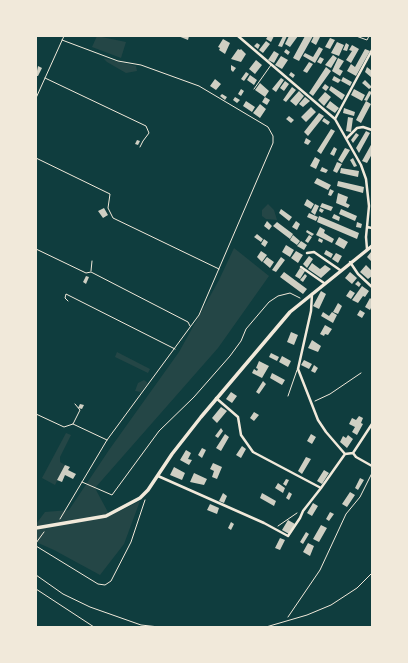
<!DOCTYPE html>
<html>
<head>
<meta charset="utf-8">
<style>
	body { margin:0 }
	#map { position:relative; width:408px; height:663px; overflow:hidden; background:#0f3d3e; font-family:Poppins,sans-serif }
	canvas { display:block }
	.frame { position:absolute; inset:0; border:37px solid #f1e9da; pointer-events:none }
</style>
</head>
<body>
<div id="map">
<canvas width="408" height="663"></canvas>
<div class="frame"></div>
</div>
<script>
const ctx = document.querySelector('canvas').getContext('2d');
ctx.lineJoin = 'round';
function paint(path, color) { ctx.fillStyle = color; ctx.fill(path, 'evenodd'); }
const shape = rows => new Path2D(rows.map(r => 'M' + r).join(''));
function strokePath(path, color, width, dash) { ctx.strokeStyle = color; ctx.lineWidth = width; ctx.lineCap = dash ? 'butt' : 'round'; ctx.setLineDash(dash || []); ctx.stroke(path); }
paint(shape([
	[97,36,126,42,121,58,92,47],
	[103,58,136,66,137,71,126,73,107,62],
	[268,204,274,210,277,220,266,219,262,216,262,210],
	[234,248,269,276,218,348,95,488,110,516,140,501,124,544,100,575,54,550,36,542,36,524,45,512,69,510,109,450,179,352,219,280],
	[117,352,150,369,148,373,115,357],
	[144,380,148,383,141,392,135,391,138,383],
	[66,433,71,435,60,457,60,462,65,465,55,485,42,478]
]), '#244646');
paint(shape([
	[178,36,189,36,188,40],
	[268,36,274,36,271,42,266,39],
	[283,36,287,36,282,47,278,46],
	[289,36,298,36,290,47,285,44],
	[305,36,313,36,299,61,293,58],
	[314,36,320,37,316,45,311,42],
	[330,38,335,40,330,49,325,47],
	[223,39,230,43,225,54,219,50,220,48,218,47],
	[266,41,270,44,263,53,259,50],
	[337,42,344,45,339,56,331,53],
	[257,43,260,45,258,49,254,46],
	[346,43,349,45,347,51,343,50],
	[352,45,359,49,351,63,346,60,352,51,349,50],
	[319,47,323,49,315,63,303,56,305,53,313,57],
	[238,49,240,50,241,49,246,54,241,62,231,59],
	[286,49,290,52,288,55,284,52],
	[365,49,370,51,356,76,347,71,351,64,355,67],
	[274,51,279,54,274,63,268,60],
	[333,55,337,58,331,68,325,65],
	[281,56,288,60,282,69,275,65],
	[320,57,324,59,321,64,317,62],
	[338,58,344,61,339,69,343,71,340,76,332,71],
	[256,60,262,65,255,74,249,69],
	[309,62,313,64,307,73,303,71],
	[231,65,236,68,233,72,231,70],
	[38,66,42,68,38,76,36,76],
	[326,67,331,71,313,96,309,93],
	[367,67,372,71,372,78,365,72],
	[246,72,249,74,244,81,241,79],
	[291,72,295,75,293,78,289,75],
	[250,75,257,80,254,85,247,80],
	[334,76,341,80,338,83,332,80],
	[343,77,352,82,350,86,341,81],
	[281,78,284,80,276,92,272,89],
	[215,79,221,84,216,90,210,86],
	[365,80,372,87,369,89,362,83],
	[285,81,289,84,284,91,280,88],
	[260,83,269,91,265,97,255,90],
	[325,84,329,87,326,91,322,88],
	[331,86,345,95,342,100,329,90],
	[292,87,296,90,286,102,283,100],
	[241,89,244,91,241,96,238,94],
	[354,89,365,95,362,101,351,95],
	[299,91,304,96,296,106,290,101],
	[369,91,372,92,367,101,364,100],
	[325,92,331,97,324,106,318,100],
	[222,94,227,97,225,100,220,96],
	[235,97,240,100,237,103,233,100],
	[265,97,270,100,267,105,262,102],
	[305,97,310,101,303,107,299,104],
	[246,101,255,107,252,112,243,106],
	[330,101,339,108,335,113,326,107],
	[366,101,371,104,361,123,356,120],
	[260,104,266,109,260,118,253,113],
	[311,107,316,112,306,122,301,117],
	[344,108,355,112,354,116,343,113],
	[319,113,324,116,308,136,304,132],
	[289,116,294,120,291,123,286,119],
	[348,117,353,118,351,132,346,131],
	[324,118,330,122,328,125,322,121],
	[331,129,335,131,321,154,317,151],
	[366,131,370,133,359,153,356,148],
	[356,133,359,135,353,143,351,140],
	[306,138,311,141,308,145,304,143],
	[137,140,140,141,138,145,135,144],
	[372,143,372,154,367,163,362,161],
	[334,147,337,149,334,156,330,154],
	[345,148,350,150,342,163,338,160],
	[315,157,320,160,316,169,310,166],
	[353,158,357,166,354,167,350,160],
	[337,162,342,164,337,173,333,171],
	[322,167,328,170,326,173,320,171],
	[341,168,359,171,358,177,340,173],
	[317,178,331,185,328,190,314,183],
	[338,181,364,187,363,193,337,186],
	[330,189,334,191,331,196,328,195],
	[338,193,348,197,346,203,350,205,348,208,336,203],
	[307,199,314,204,311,209,304,205],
	[322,203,333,207,331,211,320,207],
	[315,204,319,206,315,215,311,212],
	[104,208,108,215,103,218,98,211],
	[320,208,324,210,322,213,319,211],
	[281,209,292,217,289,221,279,213],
	[341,209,357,216,355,221,339,214],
	[309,213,318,217,316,221,307,217],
	[334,214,340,217,339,221,332,218],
	[319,216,359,233,357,239,317,222],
	[267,221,272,226,269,230,264,226],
	[296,221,300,224,297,230,292,227],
	[277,222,293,234,290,239,273,226],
	[357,222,362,224,361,228,356,227],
	[320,227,325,230,324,233,334,239,332,243,316,235],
	[307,230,314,234,312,236,306,232],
	[257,234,263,239,261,242,254,237],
	[293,235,300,241,297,245,290,240],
	[309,235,312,237,308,243,305,241],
	[339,237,348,242,344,249,335,244],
	[319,238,323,240,322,243,318,241],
	[264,239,268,242,265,247,261,244],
	[301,241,307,245,304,250,297,246],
	[286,245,294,250,290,257,282,252],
	[326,250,333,254,331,258,324,254],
	[261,251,267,255,262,262,257,257],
	[296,251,303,255,298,263,291,258],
	[371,252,372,253,372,262,367,257],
	[336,253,342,256,338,263,332,259],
	[309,256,313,259,307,268,303,264],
	[267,257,274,262,270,268,263,262],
	[281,257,285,260,276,272,272,270],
	[312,263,320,269,325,265,331,269,321,278,308,269],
	[366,265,372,271,372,276,368,279,360,272],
	[300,268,305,271,300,279,295,276],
	[284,272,307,289,303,294,280,277],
	[350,272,357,278,352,284,345,278],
	[305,274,307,276,303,282,300,280],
	[86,276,89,277,86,284,83,282],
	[358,281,361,284,359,287,355,284],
	[362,286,369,291,365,297,363,296,358,303,352,300],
	[350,290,355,293,351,299,346,296],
	[321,291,326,294,319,309,313,306],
	[370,298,372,300,372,306,370,310,365,307],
	[338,303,342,306,338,314,333,312],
	[360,310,365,313,362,318,357,315],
	[323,312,329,316,332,312,337,315,333,323,321,316],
	[325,325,332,329,328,335,325,334,324,336,320,334],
	[291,332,298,335,294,345,287,342],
	[312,340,321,346,318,352,308,348],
	[271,353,279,357,277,361,269,357],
	[282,356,291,361,288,367,279,362],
	[304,360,312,364,309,369,301,365],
	[259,361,269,366,262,378,252,373,254,369,257,371,258,369,256,368],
	[314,365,318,368,315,373,311,371],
	[272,373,285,380,282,385,270,378],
	[263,381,266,384,259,394,256,392],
	[231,392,237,396,232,403,226,399],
	[80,404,84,405,82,409,78,408],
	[221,407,227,411,217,423,212,418],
	[254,412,259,415,254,421,250,418],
	[359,416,363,418,361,423,363,424,357,435,352,432,355,427,349,424,352,418,356,420],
	[221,428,223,431,218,438,215,436],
	[225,434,229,437,221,451,216,448],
	[311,434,316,437,312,444,307,441],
	[348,435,353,439,347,448,340,442,343,436,346,438],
	[242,446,246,449,241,458,236,455],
	[202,448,206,450,202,458,198,455],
	[186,450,191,453,188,459,192,460,189,465,180,460],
	[306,457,311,459,302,474,298,471],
	[213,463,222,467,217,479,212,477,214,471,210,469],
	[65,465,70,467,68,470,76,474,73,479,65,475,62,482,57,480],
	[174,467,185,473,182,480,170,475],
	[324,470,329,473,322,484,317,481],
	[194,473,207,479,204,485,190,482],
	[360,478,364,480,358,490,355,488],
	[286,479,289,480,286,486,283,484],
	[278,483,285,488,283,493,275,488],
	[289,492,292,494,289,500,286,498],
	[350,492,355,495,347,507,342,504],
	[223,493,227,496,224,503,219,501],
	[262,493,276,501,274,506,260,498],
	[313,503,318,506,312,516,307,513],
	[210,504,219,508,217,514,207,510],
	[330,512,334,514,329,521,326,519],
	[288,520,295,524,289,534,282,530],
	[231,522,234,524,231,530,228,528],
	[321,525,327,528,319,542,313,539],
	[306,532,309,534,303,544,300,542],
	[280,538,285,540,280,550,275,548],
	[308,543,314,546,310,556,303,552]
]), '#cfcfc3');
strokePath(shape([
	[45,78,146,126,149,133,143,141,140,147],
	[36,98,64,36],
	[36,158,110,194,108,208,113,218,219,269],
	[36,249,86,273,91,272,188,322,190,326],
	[91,271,92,261],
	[68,301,65,298,66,294,175,349],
	[315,401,330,394,361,373],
	[36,414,64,427,73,424,80,410,75,404],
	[73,424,107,440],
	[82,482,112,495,159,431,194,397,230,356,241,341,246,329,269,302,278,296,290,293,300,298],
	[60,519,107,440,199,315,273,143,273,136,268,127,199,86,141,65,118,61,62,40],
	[278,526,297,513],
	[36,543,44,532],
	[36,546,98,584,105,585,111,581,131,542,145,500],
	[36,589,94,627],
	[288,617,320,570,346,514,360,497,372,473]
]), '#f1e9da', 1);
strokePath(shape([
	[356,36,367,40,369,36],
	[254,89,271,65],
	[288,396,297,370],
	[36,575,63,594,90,607,141,625,159,627],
	[266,627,307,615,331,605,357,588,372,573]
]), '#f1e9da', 1);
strokePath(shape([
	[238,36,335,119,361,165,366,179,369,206,366,237,367,249],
	[335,119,372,50],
	[347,138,357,128,363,127,372,130],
	[367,227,372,228],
	[307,253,314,252,340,270],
	[350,262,358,274,372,287],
	[301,267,324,283],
	[312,294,311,311,298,369,318,420,326,432,345,454],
	[216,398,238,417,241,435,253,452,321,488],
	[353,453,372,424],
	[353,453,356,457,372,466],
	[158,476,264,523,288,536,300,518,303,511,321,488,345,454,353,453]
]), '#f1e9da', 2.5);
strokePath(shape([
	[36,528,106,516,140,498,148,490,172,454,201,417,290,312,372,246]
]), '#f1e9da', 3.5);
</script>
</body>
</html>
